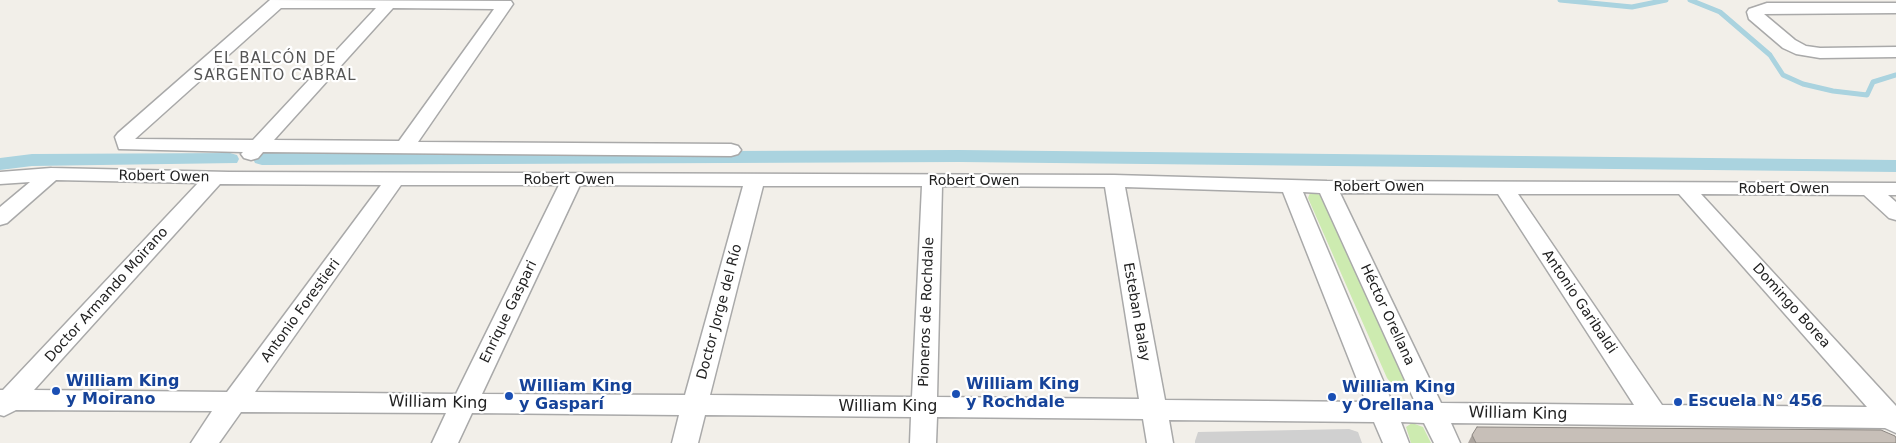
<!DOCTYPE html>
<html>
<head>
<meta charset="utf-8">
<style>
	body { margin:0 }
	canvas { display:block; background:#f2efe9 }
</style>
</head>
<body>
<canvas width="1896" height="443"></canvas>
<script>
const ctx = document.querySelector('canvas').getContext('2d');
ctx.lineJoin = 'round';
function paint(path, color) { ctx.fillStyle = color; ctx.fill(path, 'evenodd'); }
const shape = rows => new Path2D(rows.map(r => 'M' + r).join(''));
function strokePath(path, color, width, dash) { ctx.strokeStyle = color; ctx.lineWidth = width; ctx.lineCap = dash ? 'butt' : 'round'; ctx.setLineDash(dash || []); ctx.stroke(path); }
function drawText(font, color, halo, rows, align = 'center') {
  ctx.font = font + ' "DejaVu Sans",sans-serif'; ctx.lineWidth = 4.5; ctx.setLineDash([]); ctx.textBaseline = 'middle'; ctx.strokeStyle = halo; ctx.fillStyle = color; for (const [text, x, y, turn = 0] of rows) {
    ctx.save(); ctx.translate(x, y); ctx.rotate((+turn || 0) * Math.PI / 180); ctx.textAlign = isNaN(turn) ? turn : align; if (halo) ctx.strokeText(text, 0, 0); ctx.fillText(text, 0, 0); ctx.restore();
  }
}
paint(shape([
	[1349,429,1358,432,1362,443,1195,443,1195,441,1198,432]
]), '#d0d0d0');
paint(shape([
	[1310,193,1322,195,1405,378,1403,384,1391,383,1387,378,1308,198],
	[1412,423,1423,427,1431,443,1411,443,1406,427]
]), '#cdebb0');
strokePath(shape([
	[1560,0,1632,7,1666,0],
	[1690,0,1720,12,1770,55,1783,75,1803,84,1833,91,1867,95,1873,82,1896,75]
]), '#aad3df', 5);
paint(shape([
	[959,150,1896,160,1896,172,959,162,262,165,255,163,253,159,255,155,262,153,959,150],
	[230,153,237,155,239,159,237,163,32,166,0,170,0,158,32,154,230,153]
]), '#aad3df');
const minor = shape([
	[270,0,511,1,513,4,418,142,731,144,738,146,741,150,738,154,731,156,263,152,258,158,251,160,244,158,241,154,243,152,119,149,115,137,118,133,270,0],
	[281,8,376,8,253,140,135,139,281,8],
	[393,8,494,9,399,141,274,140,393,8],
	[1767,3,1896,3,1896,13,1764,14,1795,40,1806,46,1820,48,1896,47,1896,57,1820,58,1796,54,1783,48,1749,19,1747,12,1749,9,1767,3],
	[51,168,229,172,1114,175,1327,181,1896,183,1896,195,1888,195,1896,202,1896,220,1889,218,1864,195,1701,194,1896,406,1896,433,1885,428,1451,423,1460,443,1434,443,1424,423,1401,422,1409,443,1383,443,1374,422,1169,420,1173,443,1147,443,1143,419,937,417,936,443,910,443,911,417,705,415,698,443,672,443,679,415,472,413,458,443,432,443,446,413,241,412,219,443,191,443,212,411,16,410,4,416,0,415,0,390,3,390,198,183,56,180,7,223,0,225,0,207,30,182,0,184,0,172,51,168],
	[220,184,381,185,227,392,34,390,220,184],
	[401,185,559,185,456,394,255,392,401,185],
	[580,185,743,186,685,395,482,394,580,185],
	[763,186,922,186,912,397,710,395,763,186],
	[942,186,1105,187,1139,399,937,397,942,186],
	[1125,187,1283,192,1366,402,1165,400,1125,187],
	[1303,192,1320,193,1415,402,1392,402,1303,192],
	[1340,193,1498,194,1634,405,1441,403,1340,193],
	[1518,194,1679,194,1867,407,1662,405,1518,194]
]);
strokePath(minor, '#a9a9a9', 3);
paint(minor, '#fff');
paint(shape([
	[1472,435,1896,443,1468,443]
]), '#aba49e');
const building = shape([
	[1477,427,1881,430,1895,436,1896,438,1896,443,1476,443,1472,435,1477,427]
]);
paint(building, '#c7bfb8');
strokePath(building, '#8b8681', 1);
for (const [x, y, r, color] of [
	[56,391,5,"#1a4fb4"],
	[956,394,5,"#1a4fb4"],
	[509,396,5,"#1a4fb4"],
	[1332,397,5,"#1a4fb4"],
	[1678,402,5,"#1a4fb4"]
]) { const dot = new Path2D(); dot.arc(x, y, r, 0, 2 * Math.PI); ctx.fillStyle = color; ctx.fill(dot); strokePath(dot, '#fff', 2); }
drawText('14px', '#222', '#fff', [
	["Robert Owen",164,177,1],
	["Robert Owen",569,180],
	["Robert Owen",974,181],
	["Robert Owen",1379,187],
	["Robert Owen",1784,189],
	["Doctor Armando Moirano",107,295,-48],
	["Antonio Garibaldi",1579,302,56],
	["Domingo Borea",1791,306,48],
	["Antonio Forestieri",301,311,-54],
	["Enrique Gaspari",509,312,-64],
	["Doctor Jorge del Río",720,312,-75],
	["Pioneros de Rochdale",927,312,-88],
	["Esteban Balay",1136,312,80],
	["Héctor Orellana",1387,315,65]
]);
ctx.letterSpacing = '1px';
drawText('15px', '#555', '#fff', [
	["EL BALCÓN DE",275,59],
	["SARGENTO CABRAL",275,76]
]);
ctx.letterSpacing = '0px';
drawText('bold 16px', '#164399', '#fff', [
	["William King",66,382],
	["y Moirano",66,400],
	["William King",966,385],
	["y Rochdale",966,403],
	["William King",519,387],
	["y Gasparí",519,405],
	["William King",1342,388],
	["y Orellana",1342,406],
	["Escuela N° 456",1688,402]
], 'left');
drawText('16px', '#222', '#fff', [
	["William King",438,403,1],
	["William King",888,407],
	["William King",1518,414,1]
]);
</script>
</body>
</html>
